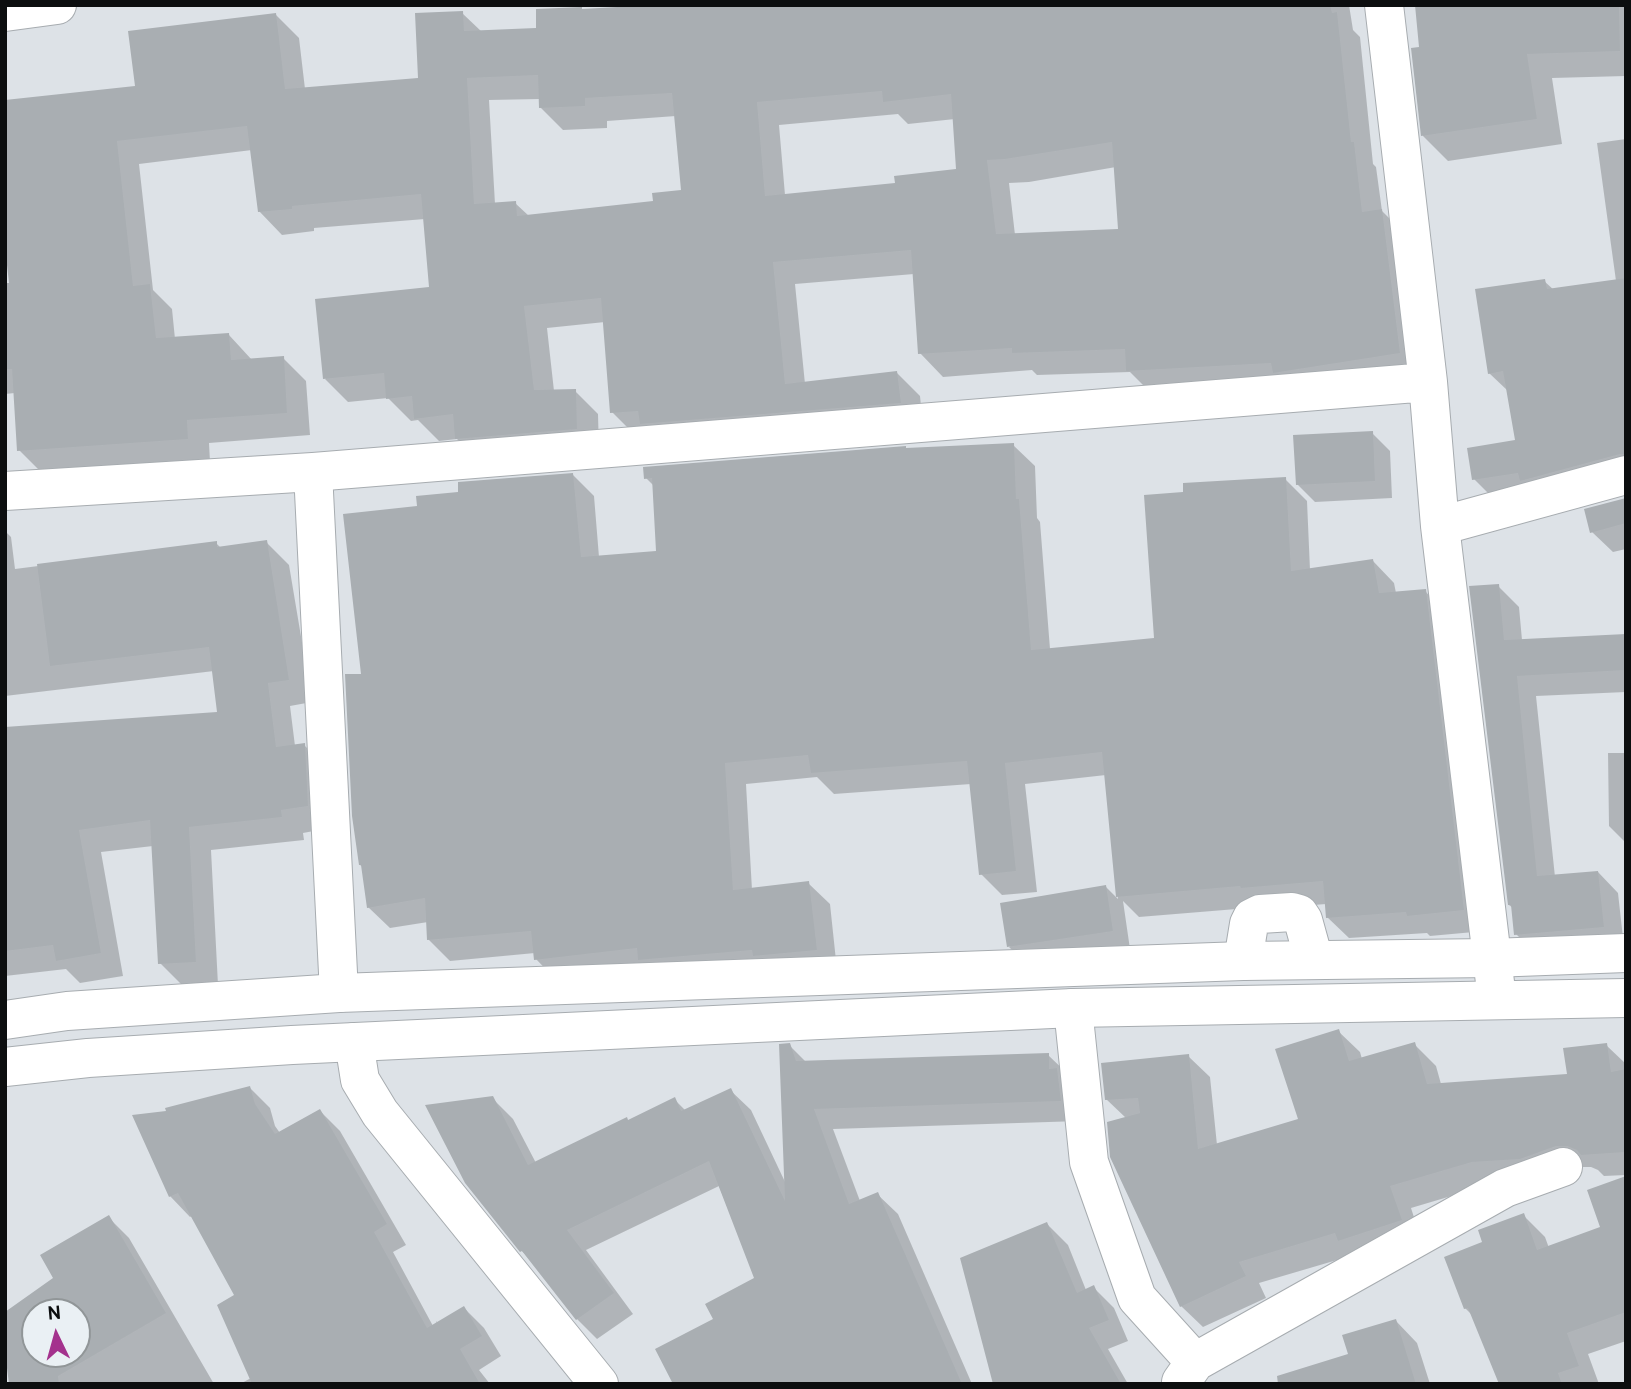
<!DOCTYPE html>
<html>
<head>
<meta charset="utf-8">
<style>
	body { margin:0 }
	#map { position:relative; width:1631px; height:1389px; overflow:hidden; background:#dde2e7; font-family:Overpass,sans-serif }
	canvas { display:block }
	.frame { position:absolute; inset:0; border:7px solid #0c0e0f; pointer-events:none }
	.north { position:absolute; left:21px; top:1298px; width:70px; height:70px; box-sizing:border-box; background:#eaf0f4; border:2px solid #919698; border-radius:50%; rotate:355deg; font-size:19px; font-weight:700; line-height:28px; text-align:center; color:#0c0e0f }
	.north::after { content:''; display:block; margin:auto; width:24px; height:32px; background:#a4328d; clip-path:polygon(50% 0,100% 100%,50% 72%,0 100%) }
</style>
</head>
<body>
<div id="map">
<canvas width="1631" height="1389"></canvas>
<div class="frame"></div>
<div class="north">N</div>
</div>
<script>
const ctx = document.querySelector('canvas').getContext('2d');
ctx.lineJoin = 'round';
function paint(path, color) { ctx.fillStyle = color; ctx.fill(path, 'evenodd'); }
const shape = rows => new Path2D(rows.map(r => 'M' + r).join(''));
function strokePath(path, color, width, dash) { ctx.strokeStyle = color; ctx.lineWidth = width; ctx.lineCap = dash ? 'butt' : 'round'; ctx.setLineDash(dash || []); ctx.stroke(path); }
paint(shape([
	[665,5,1349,5,1353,30,1360,37,1373,164,1376,167,1382,211,1405,234,1423,376,1151,393,1130,372,1037,375,1032,370,943,377,920,353,914,274,795,284,805,384,897,373,920,396,923,425,635,435,612,412,605,322,547,328,554,391,575,391,598,414,599,451,479,461,457,439,439,441,418,420,411,421,388,398,348,402,325,379,431,289,425,219,314,228,314,231,282,235,259,211,252,150,139,164,153,290,172,309,175,339,229,335,252,360,283,358,306,381,310,435,209,443,210,462,42,473,19,450,15,393,5,394,5,285,11,284,137,87,276,15,299,38,305,89,420,79,462,13,482,32,538,30],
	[540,99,540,107,563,130,607,128,607,121,676,116,683,192,654,202,529,216,515,203,495,204,489,100],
	[898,114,908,124,955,119,958,170,897,185,785,195,779,125],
	[1116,167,1119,230,1015,235,1009,183,1029,182],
	[1417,5,1626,5,1626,76,1552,78,1562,144,1448,161,1423,136,1421,49],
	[1626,139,1626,479,1495,500,1474,479,1517,441,1508,391,1489,373,1544,281,1554,290,1616,281,1597,143],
	[1372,433,1390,451,1392,498,1315,502,1297,484],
	[1013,445,1035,466,1037,518,1040,522,1050,649,1156,639,1185,494,1285,479,1307,501,1310,570,1373,561,1394,583,1396,593,1425,591,1446,613,1485,931,1430,936,1427,933,1349,938,1327,917,1326,904,1264,909,1261,907,1139,917,1123,901,1130,949,1027,965,1009,947,1106,887,1118,899,1106,775,1025,784,1037,892,1002,895,981,874,971,784,834,794,817,777,746,784,752,890,808,883,830,904,837,970,557,981,536,959,535,953,450,961,428,939,428,922,390,928,368,907,363,867,360,865,363,676,419,508,460,494,573,475,594,496,599,557,657,552,654,486,646,478,907,449],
	[1626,500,1626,549,1613,552,1592,532],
	[5,531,11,537,15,569,216,543,222,549,266,542,289,565,312,702,290,706,295,746,304,745,327,768,330,828,303,833,304,840,211,850,218,985,183,986,160,963,153,846,101,852,123,976,80,983,66,969,5,976,5,729,219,714,214,671,5,696],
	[1498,586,1519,607,1522,640,1626,635,1626,692,1536,696,1555,877,1598,872,1618,893,1624,947,1537,955,1516,934,1513,908,1509,905],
	[1608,753,1626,753,1626,843,1609,826],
	[1338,1031,1360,1052,1362,1059,1414,1044,1436,1066,1441,1084,1569,1076,1606,1045,1626,1064,1626,1175,1604,1176,1598,1170,1591,1167,1579,1167,1495,1183,1411,1208,1422,1242,1354,1255,1259,1283,1266,1298,1203,1327,1181,1306,1126,1118,1106,1099,1188,1056,1210,1077,1217,1145,1300,1120],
	[789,1045,806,1062,1048,1055,1069,1075,1080,1121,833,1129,860,1201,877,1194,898,1214,972,1384,675,1384,716,1319,756,1279,719,1186,586,1250,633,1314,597,1339,577,1319,534,1263,521,1250,492,1098,513,1119,536,1163,675,1100,686,1111,730,1090,751,1110,786,1184],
	[250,1088,270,1108,275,1126,280,1133,320,1111,340,1131,406,1245,393,1252,433,1326,437,1324,436,1321,438,1323,464,1308,484,1328,501,1356,479,1370,490,1384,240,1384,251,1378,237,1295,192,1216,190,1217,170,1196,135,1117,168,1113],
	[1626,1178,1626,1341,1588,1354,1599,1384,1501,1384,1473,1316,1465,1308,1484,1243,1523,1215,1545,1237,1549,1248,1603,1228],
	[109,1218,129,1238,214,1384,21,1384,5,1362,55,1278],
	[35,1312,77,1312,77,1354,35,1354],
	[1047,1224,1068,1245,1086,1290,1093,1287,1114,1308,1128,1341,1108,1349,1128,1384,995,1384],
	[1396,1321,1417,1343,1430,1384,1281,1384,1350,1355]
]), '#0003');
paint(shape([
	[652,5,1330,5,1332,13,1337,12,1351,142,1354,142,1362,212,1382,209,1400,353,1273,373,1271,363,1126,371,1125,349,1012,353,1012,348,918,354,911,250,773,262,785,384,897,371,901,403,640,424,638,411,610,413,601,298,524,306,534,390,576,389,577,429,455,439,453,414,414,419,412,396,386,399,384,373,323,379,315,299,429,287,421,194,292,206,292,209,258,212,247,126,117,141,133,286,150,284,156,338,229,333,231,360,284,356,287,413,187,420,188,439,17,451,12,369,5,369,5,283,9,283,5,247,5,100,135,86,128,31,276,13,285,89,418,78,415,13,463,11,464,31,536,28,536,9,582,7,582,9],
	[538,75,539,108,585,106,585,98,672,93,681,190,652,193,653,201,517,216,516,201,474,204,467,78],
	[882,91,883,102,951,94,956,169,894,176,895,183,765,196,757,102],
	[1112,142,1118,229,996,234,987,160,1005,159],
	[1415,5,1619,5,1620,51,1527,54,1537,119,1421,136,1411,48,1419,47],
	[1626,278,1626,454,1620,454,1520,481,1518,473,1472,480,1467,448,1515,440,1503,371,1488,374,1475,289,1545,279,1547,289],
	[1373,431,1375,481,1296,485,1293,435],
	[1014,443,1016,499,1019,499,1031,650,1154,638,1144,495,1183,492,1183,483,1286,477,1291,571,1373,559,1379,593,1426,589,1464,910,1407,916,1406,912,1326,918,1323,881,1241,888,1240,886,1116,897,1102,752,1005,763,1016,871,979,875,967,761,811,773,808,755,725,763,733,890,809,881,817,950,753,956,752,950,638,960,637,948,534,960,531,931,427,940,425,898,367,908,361,865,359,865,352,816,345,674,361,674,343,514,417,506,416,496,458,492,458,482,573,473,581,557,656,551,652,478,644,479,643,467,906,446,906,448],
	[1626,498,1626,523,1590,533,1584,509],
	[267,540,289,680,268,683,276,747,305,743,308,806,281,810,282,817,189,827,196,962,158,964,150,820,79,830,101,953,56,961,53,945,5,951,5,727,217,712,209,647,50,666,37,564,217,541,217,547],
	[1499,584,1504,640,1626,634,1626,670,1517,676,1537,876,1598,871,1604,927,1514,935,1511,905,1508,905,1469,586],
	[1106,885,1113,931,1007,947,1000,903],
	[1339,1029,1349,1061,1415,1042,1427,1084,1567,1074,1563,1048,1607,1043,1611,1072,1626,1069,1626,1152,1581,1155,1577,1150,1567,1146,1556,1146,1520,1159,1472,1162,1390,1186,1402,1220,1338,1241,1335,1233,1239,1262,1246,1276,1180,1307,1110,1157,1107,1122,1140,1113,1138,1098,1105,1100,1101,1063,1189,1054,1198,1149,1298,1119,1275,1049],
	[790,1043,796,1061,1049,1053,1049,1069,1057,1068,1061,1101,814,1109,849,1204,878,1192,962,1384,673,1384,655,1349,713,1319,705,1304,754,1278,709,1161,567,1230,614,1293,576,1320,522,1251,520,1252,465,1183,425,1105,493,1096,528,1165,627,1117,628,1120,675,1097,681,1111,731,1088,785,1201,779,1044],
	[250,1086,255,1104,275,1134,320,1109,387,1224,374,1232,427,1328,464,1306,482,1336,460,1349,480,1384,252,1384,217,1305,234,1295,178,1193,169,1197,132,1115,166,1111,165,1108],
	[1626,1176,1626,1312,1567,1333,1579,1366,1558,1373,1562,1384,1499,1384,1468,1308,1464,1309,1444,1257,1482,1242,1478,1230,1524,1213,1537,1250,1600,1227,1587,1190],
	[109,1215,166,1313,58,1376,59,1384,9,1384,7,1368,5,1365,5,1312,53,1278,40,1255],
	[35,1312,77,1312,77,1354,35,1354],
	[1047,1222,1077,1293,1094,1285,1109,1320,1089,1328,1121,1384,993,1384,960,1258],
	[1396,1319,1416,1384,1278,1384,1277,1376,1348,1354,1342,1335]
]), '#a9aeb2');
const minor = shape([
	[1384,5,1428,382,1440,526,1497,999],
	[5,12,57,5],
	[313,472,339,993],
	[5,491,313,472,1428,382],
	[1440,526,1626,475],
	[1243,961,1249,924,1252,918,1260,914,1292,912,1299,914,1303,920,1314,960],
	[1073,1008,1089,1162,1137,1298,1195,1362,1181,1382],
	[354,1042,360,1080,380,1113,599,1384],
	[1195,1362,1505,1188,1563,1167]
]);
const major = shape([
	[5,1020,67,1011,339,993,1243,961,1491,958,1626,953],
	[5,1067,88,1058,292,1045,1073,1008,1626,998]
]);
strokePath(minor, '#a7acb0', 40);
strokePath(major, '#a7acb0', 40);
strokePath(minor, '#fff', 38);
strokePath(major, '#fff', 38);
</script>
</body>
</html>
